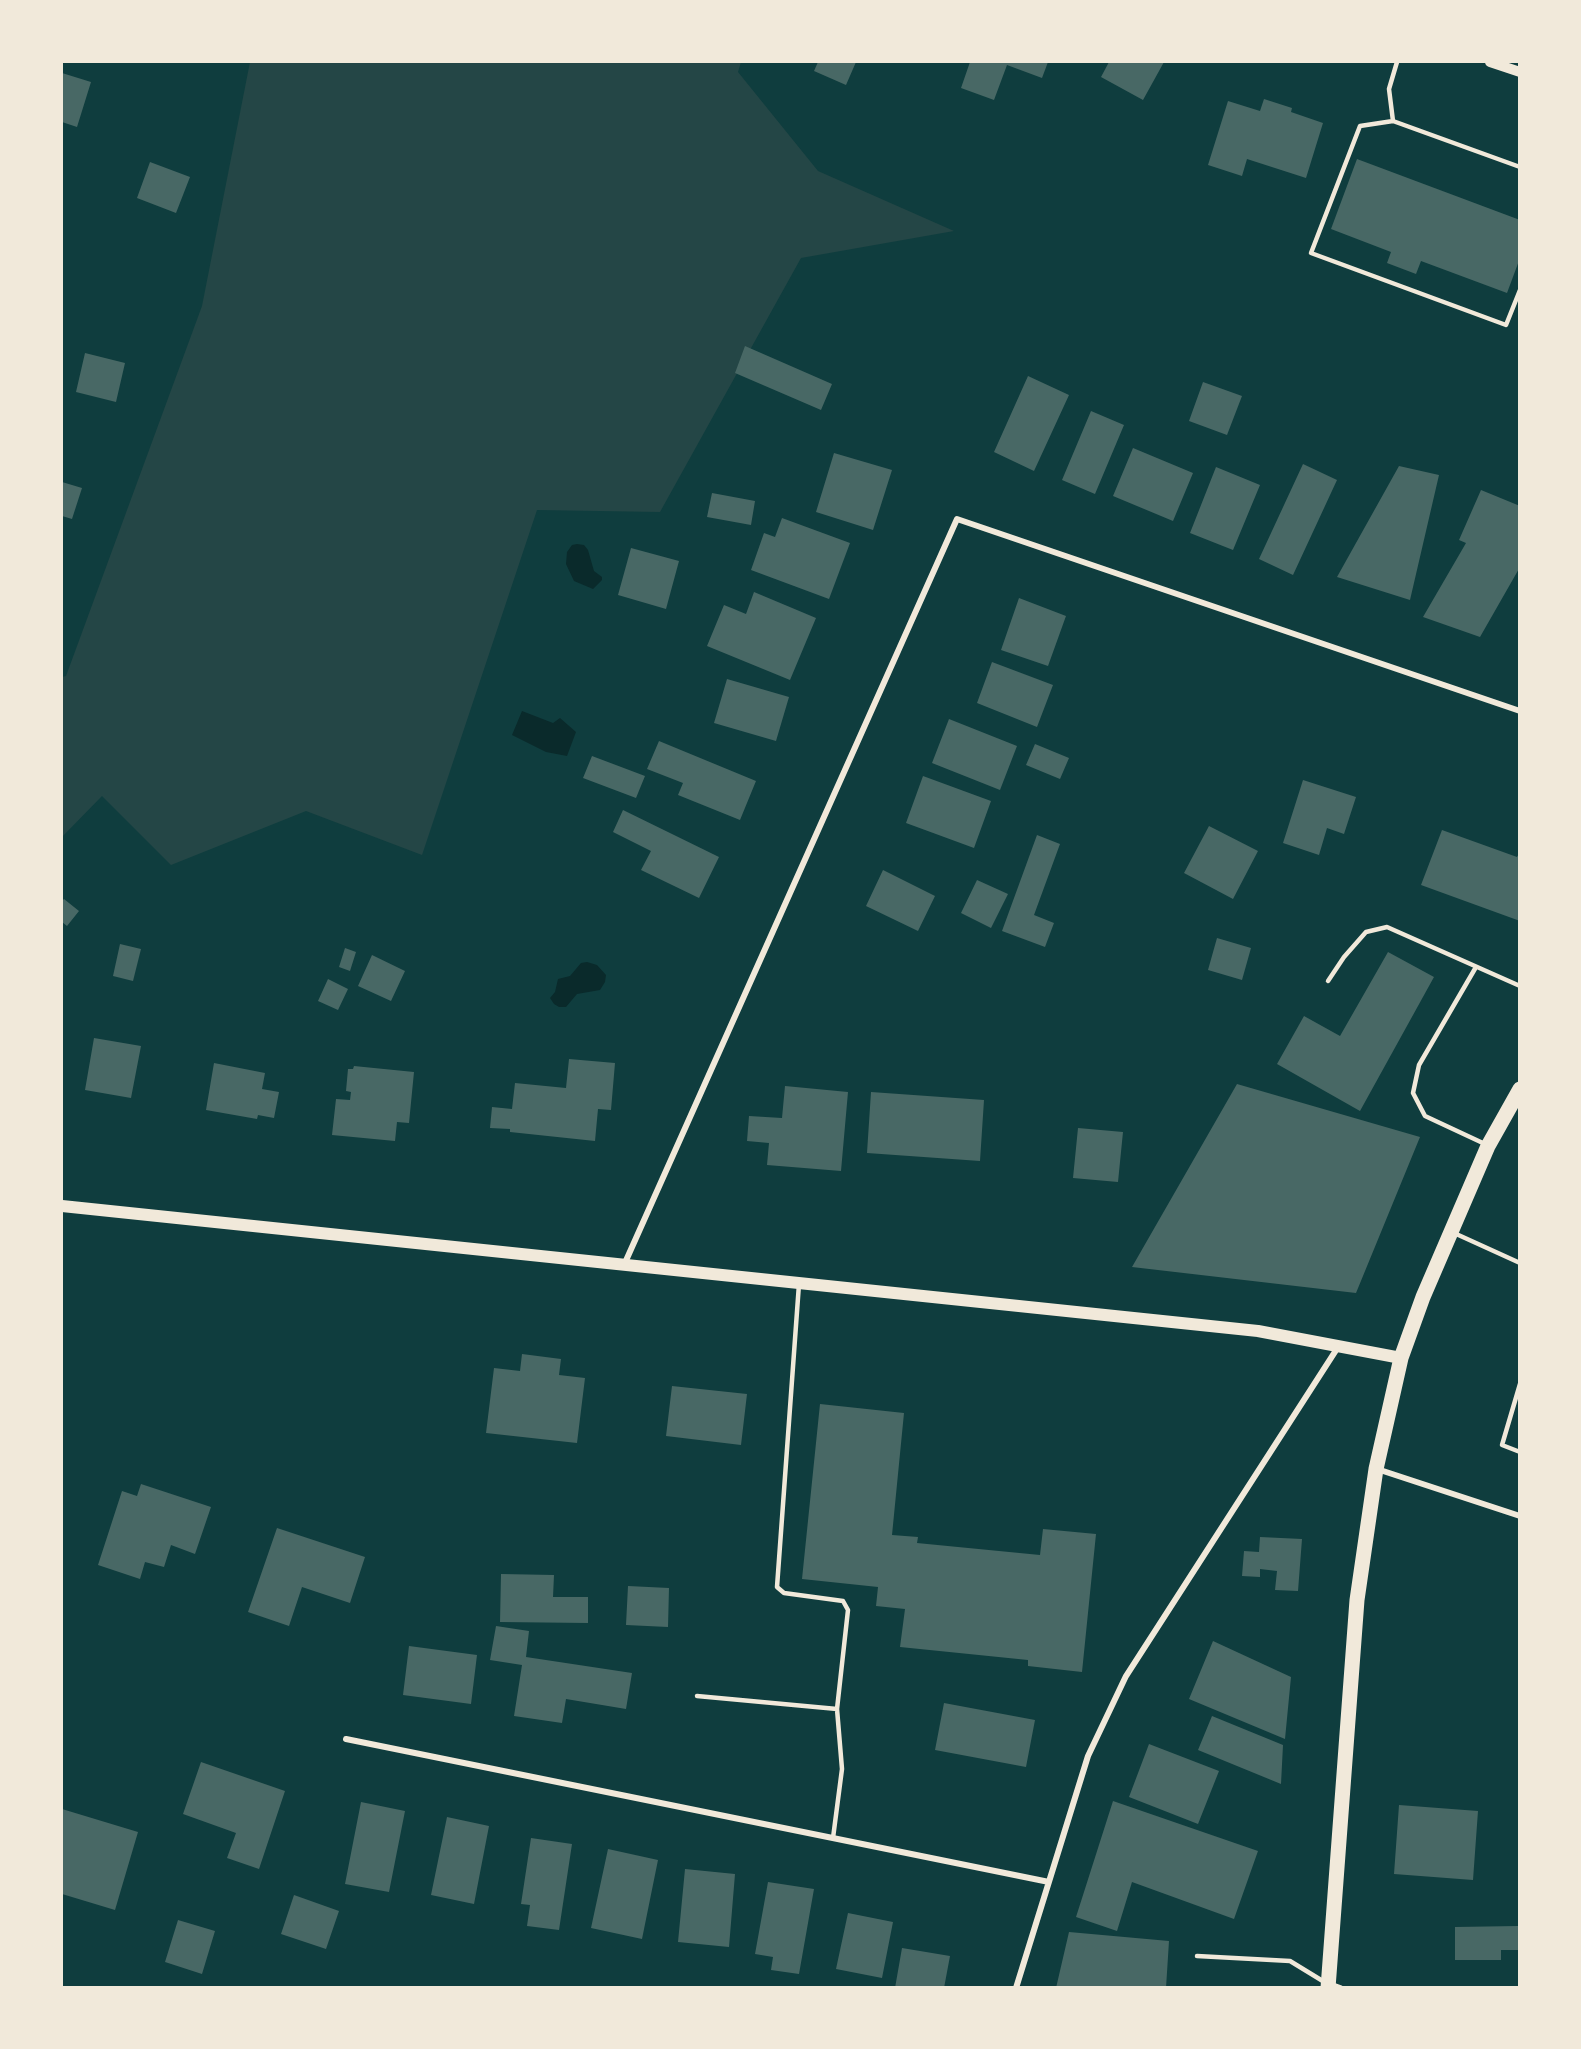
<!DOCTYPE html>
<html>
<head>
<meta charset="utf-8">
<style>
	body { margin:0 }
	#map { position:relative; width:1581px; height:2049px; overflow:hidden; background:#0f3d3e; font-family:"PT Sans",sans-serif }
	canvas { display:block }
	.frame { position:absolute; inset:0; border:63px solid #f1e9da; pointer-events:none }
</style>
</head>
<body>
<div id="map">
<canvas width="1581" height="2049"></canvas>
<div class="frame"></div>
</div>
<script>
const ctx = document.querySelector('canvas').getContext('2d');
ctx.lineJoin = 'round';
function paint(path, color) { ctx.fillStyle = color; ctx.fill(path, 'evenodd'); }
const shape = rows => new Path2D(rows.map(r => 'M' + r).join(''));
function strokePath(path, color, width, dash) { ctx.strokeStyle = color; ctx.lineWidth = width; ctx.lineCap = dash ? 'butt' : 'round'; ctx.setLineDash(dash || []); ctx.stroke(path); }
paint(shape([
	[250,62,741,62,738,72,818,171,954,231,801,258,660,512,537,510,422,855,306,811,171,865,102,796,62,837,62,677,66,676,202,306]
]), '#244646');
paint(shape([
	[577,544,584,545,588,550,594,571,602,577,602,580,593,589,574,581,566,564,567,552,572,545],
	[522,711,553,723,560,718,576,732,567,756,546,752,512,735],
	[587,962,597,965,606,975,605,982,600,990,577,994,566,1007,559,1007,554,1004,550,998,555,992,558,979,570,976,581,963]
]), '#0a2a2b');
paint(shape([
	[818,62,856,62,846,85,814,71],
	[970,62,1048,62,1042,78,1007,65,994,100,961,88],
	[1109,62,1164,62,1143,100,1101,77],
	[62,73,91,82,77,127,62,122],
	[1264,99,1292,108,1291,112,1323,123,1306,178,1247,159,1242,176,1208,165,1228,101,1260,111],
	[1357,159,1520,220,1520,258,1507,293,1421,261,1416,274,1387,263,1391,252,1331,229],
	[150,162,190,177,176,213,137,198],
	[745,346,832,384,821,410,735,373],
	[85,353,125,363,116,402,76,392],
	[1028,376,1069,395,1034,471,994,452],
	[1203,382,1242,396,1227,435,1189,421],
	[1091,411,1124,425,1095,494,1062,480],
	[1133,448,1193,473,1173,521,1113,496],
	[834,453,892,470,873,530,816,512],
	[1303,464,1337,480,1293,575,1259,559],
	[1399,466,1439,475,1410,600,1337,577],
	[1216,467,1260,485,1233,550,1190,533],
	[62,482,82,488,72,519,62,516],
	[1481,490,1520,506,1520,567,1480,637,1423,617,1466,543,1459,540],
	[712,493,755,501,751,525,707,517],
	[782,518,850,543,829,599,751,570,764,533,775,537],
	[631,548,679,561,666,609,618,595],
	[754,592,816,618,790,680,707,646,724,605,746,614],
	[1019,598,1066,616,1048,666,1001,650],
	[992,662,1053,685,1037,727,977,703],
	[727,679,789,697,776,741,714,723],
	[949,719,1017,746,1000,790,932,763],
	[659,741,756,781,740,820,678,795,683,783,647,769],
	[1035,744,1069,758,1060,779,1026,765],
	[592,756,645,776,636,798,583,778],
	[923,776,991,801,974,848,906,823],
	[1303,780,1356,797,1344,834,1327,828,1319,855,1283,843],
	[623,810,719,857,699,898,641,870,651,851,613,832],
	[1209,826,1258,851,1233,899,1184,873],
	[1442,830,1517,857,1520,852,1520,921,1421,885],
	[1037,835,1060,844,1034,915,1054,923,1045,947,1002,931],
	[883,870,935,896,918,931,866,906],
	[977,880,1008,894,991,928,961,913],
	[64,899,79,911,67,926,62,922,62,901],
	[1217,938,1251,948,1242,980,1208,970],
	[120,944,141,949,133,981,113,976],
	[345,948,356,952,350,971,339,967],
	[1388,952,1434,977,1360,1111,1277,1064,1304,1016,1340,1036],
	[372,955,405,971,391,1001,358,986],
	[328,979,348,989,338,1010,318,1001],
	[94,1038,141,1046,131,1098,85,1090],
	[569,1059,615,1063,611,1110,598,1109,595,1141,510,1132,510,1129,490,1128,492,1107,512,1109,515,1083,566,1088],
	[214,1063,265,1073,262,1089,279,1092,274,1118,258,1115,257,1119,206,1110],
	[354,1066,414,1072,409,1123,397,1122,395,1141,332,1135,336,1099,350,1100,351,1092,346,1091,348,1069,353,1069],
	[1237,1084,1420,1137,1356,1293,1132,1267],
	[785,1086,848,1092,841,1171,767,1165,769,1143,747,1141,749,1116,782,1118],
	[871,1092,984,1100,980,1161,867,1153],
	[1078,1128,1123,1132,1118,1182,1073,1178],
	[522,1354,561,1359,559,1375,585,1378,577,1443,486,1433,494,1368,520,1371],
	[672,1386,747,1394,741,1445,666,1436],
	[820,1404,904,1413,892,1535,918,1537,917,1543,1040,1555,1043,1529,1096,1534,1082,1672,1028,1666,1028,1660,900,1647,905,1609,876,1606,878,1587,802,1579],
	[141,1484,211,1507,195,1554,171,1545,164,1567,145,1562,140,1579,98,1565,122,1491,137,1496],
	[277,1528,365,1557,350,1603,302,1587,289,1626,248,1612],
	[1260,1537,1302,1539,1298,1591,1275,1590,1277,1571,1260,1569,1260,1577,1242,1576,1244,1551,1259,1552],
	[501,1574,554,1575,553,1597,588,1597,588,1623,500,1622],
	[628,1586,669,1588,668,1627,626,1625],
	[496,1626,529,1631,526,1657,632,1673,626,1709,566,1699,562,1723,514,1716,522,1665,490,1660],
	[1213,1641,1291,1677,1285,1739,1189,1699],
	[409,1646,477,1655,471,1704,403,1695],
	[944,1703,1035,1720,1026,1767,935,1750],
	[1212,1716,1283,1745,1281,1784,1198,1750],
	[1149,1744,1219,1771,1198,1824,1129,1797],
	[201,1762,285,1791,259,1869,227,1858,236,1833,183,1814],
	[1113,1801,1258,1851,1234,1919,1132,1882,1117,1931,1076,1917],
	[361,1802,405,1811,389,1892,345,1884],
	[1399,1805,1478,1811,1473,1880,1394,1874],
	[62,1809,138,1832,115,1910,62,1894],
	[447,1817,489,1826,474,1904,431,1895],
	[531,1838,572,1844,559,1930,527,1926,530,1905,521,1904],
	[608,1849,658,1860,642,1939,591,1928],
	[685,1869,735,1874,729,1947,678,1942],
	[768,1882,814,1889,799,1974,771,1970,773,1957,755,1954],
	[294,1895,339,1911,326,1949,281,1934],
	[848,1913,893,1922,882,1978,836,1969],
	[178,1920,215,1931,202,1974,165,1962],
	[1518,1926,1519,1950,1501,1950,1501,1960,1455,1960,1455,1927],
	[1069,1932,1169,1941,1166,1988,1056,1988],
	[902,1948,950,1956,944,1988,895,1988]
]), '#486865');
strokePath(shape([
	[1397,62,1389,89,1393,121,1520,167],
	[1393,121,1360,126,1311,253,1506,325,1520,290],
	[1476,967,1419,1065,1413,1093,1425,1116,1485,1144],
	[1328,981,1344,957,1366,932,1387,927,1520,986],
	[1454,1233,1520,1263],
	[1520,1384,1502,1445,1520,1452],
	[697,1696,837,1709,848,1610,843,1601,784,1593,777,1587,799,1284],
	[833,1838,842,1769,837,1709],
	[1197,1956,1290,1961,1326,1983]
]), '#f1e9da', 4.5);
strokePath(shape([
	[624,1265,957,519,1520,711],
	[1377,1469,1520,1516],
	[346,1739,1049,1882],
	[1329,1984,1340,1988],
	[1016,1988,1088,1756,1126,1676,1338,1347]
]), '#f1e9da', 6);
strokePath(shape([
	[1490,62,1520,72]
]), '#f1e9da', 10);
strokePath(shape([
	[62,1206,1258,1331,1401,1358]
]), '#f1e9da', 12);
strokePath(shape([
	[1328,1988,1357,1600,1376,1469,1401,1358,1423,1297,1488,1146,1520,1089]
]), '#f1e9da', 15);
</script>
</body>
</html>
